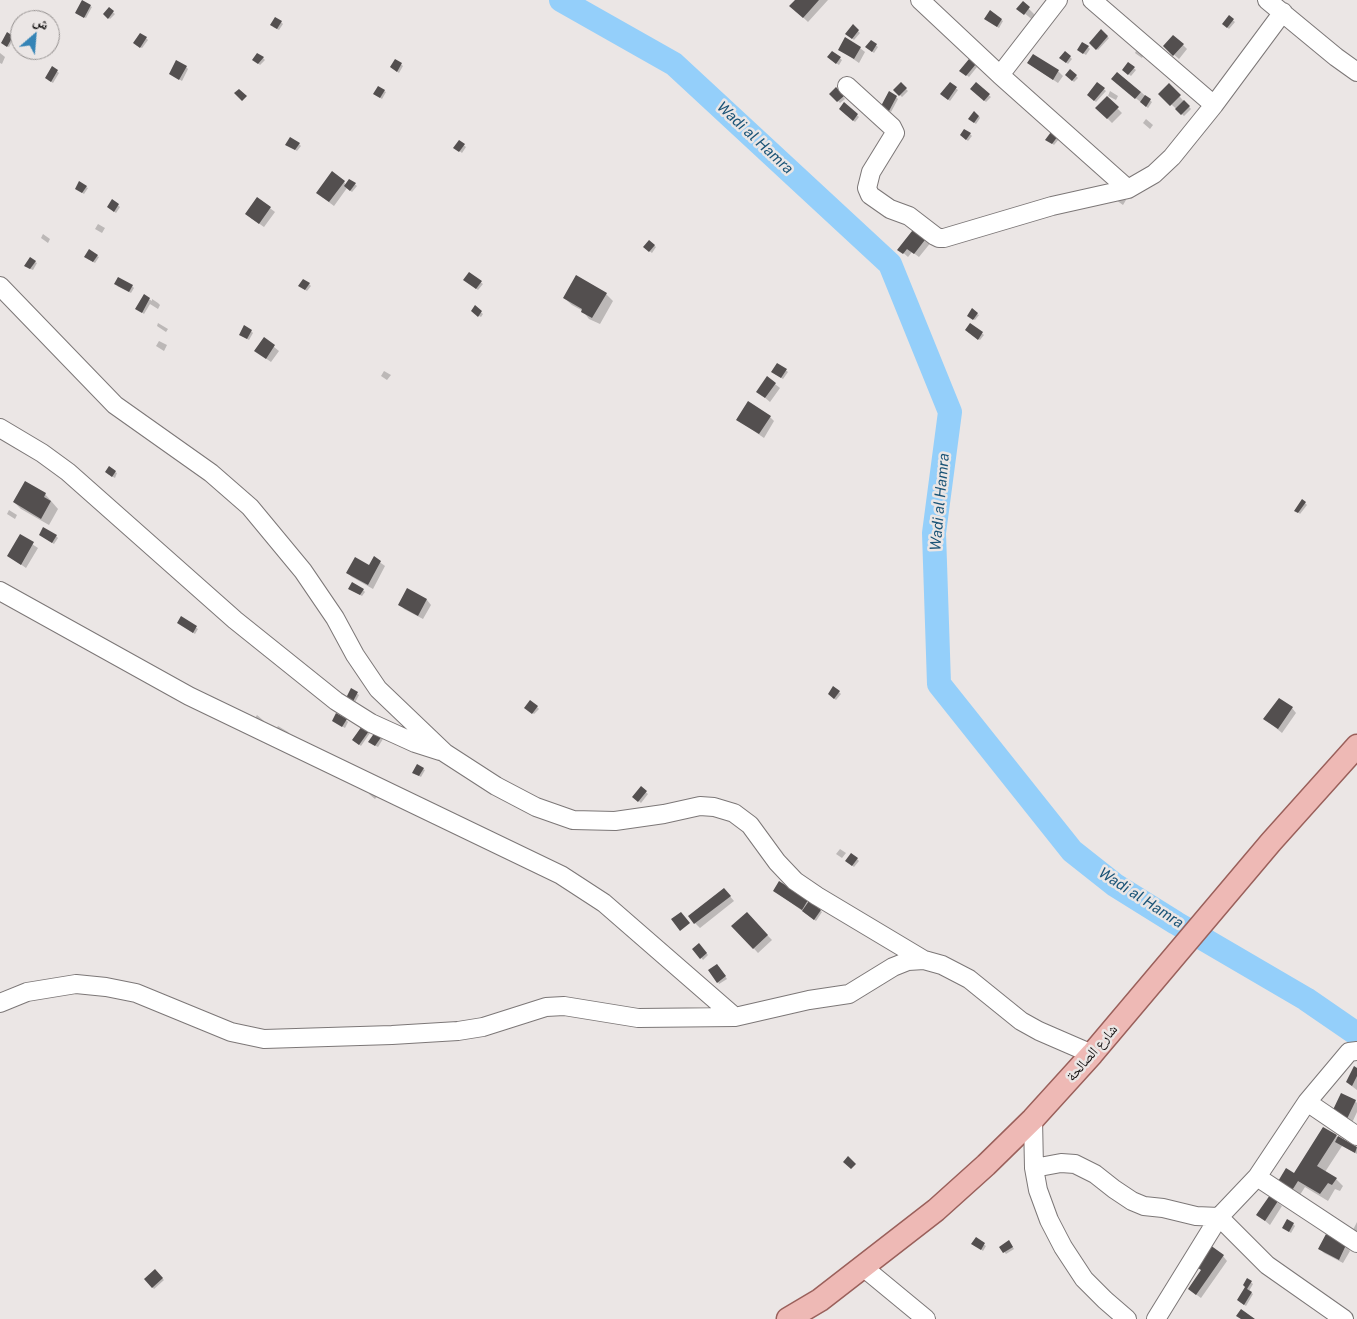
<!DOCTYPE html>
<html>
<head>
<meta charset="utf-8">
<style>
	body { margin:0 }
	#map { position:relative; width:1357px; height:1319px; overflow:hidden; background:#ebe6e5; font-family:"Public Sans","Noto Naskh Arabic",sans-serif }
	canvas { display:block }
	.north { position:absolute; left:10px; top:10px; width:50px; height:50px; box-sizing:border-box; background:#ebe6e5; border:1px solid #959190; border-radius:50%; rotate:27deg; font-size:14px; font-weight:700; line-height:20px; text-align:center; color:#131111 }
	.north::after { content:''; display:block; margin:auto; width:18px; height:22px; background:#3584b6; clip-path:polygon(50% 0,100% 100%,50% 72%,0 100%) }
</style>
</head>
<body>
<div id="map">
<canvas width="1357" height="1319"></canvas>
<div class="north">ش</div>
</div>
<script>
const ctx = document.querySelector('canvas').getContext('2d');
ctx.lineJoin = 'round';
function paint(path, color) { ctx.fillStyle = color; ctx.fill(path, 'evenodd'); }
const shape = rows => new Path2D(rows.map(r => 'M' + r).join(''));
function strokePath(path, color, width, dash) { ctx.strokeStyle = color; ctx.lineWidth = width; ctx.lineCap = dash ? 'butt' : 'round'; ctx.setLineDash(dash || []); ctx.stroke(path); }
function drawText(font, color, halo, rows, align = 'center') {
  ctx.font = font + ' "Public Sans","Noto Naskh Arabic",sans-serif'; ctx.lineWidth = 5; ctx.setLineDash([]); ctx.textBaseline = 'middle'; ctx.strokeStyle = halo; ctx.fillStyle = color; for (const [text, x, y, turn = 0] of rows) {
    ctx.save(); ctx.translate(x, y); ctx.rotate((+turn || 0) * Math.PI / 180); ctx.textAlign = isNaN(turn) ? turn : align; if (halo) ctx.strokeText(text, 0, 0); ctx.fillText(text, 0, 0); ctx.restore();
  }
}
paint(shape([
	[796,0,828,0,808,22,791,6],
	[1023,3,1037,17,1034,21,1018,8],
	[90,6,92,7,86,18,76,13],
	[109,9,115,14,110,19,105,14],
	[990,12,1003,21,999,28,988,21],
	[1229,17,1235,22,1229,29,1224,24],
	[281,22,283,24,279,30,273,27],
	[853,26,860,33,854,40,847,33],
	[1101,31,1109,38,1098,50,1090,43],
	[12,37,14,38,9,47,4,45],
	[146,38,148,40,142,48,136,45],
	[871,41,878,47,874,53,869,49],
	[1183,45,1187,49,1179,59,1164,46],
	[1088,47,1090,49,1086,55,1080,51],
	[1138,47,1145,52,1142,58,1135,53],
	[860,48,865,52,859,63,839,49],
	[832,52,842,60,839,65,830,59],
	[0,53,5,57,2,64,0,63],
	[1070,57,1072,59,1068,64,1063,60],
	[263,58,265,60,260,65,254,60],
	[396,60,403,66,399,73,391,67],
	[1028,63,1058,71,1063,76,1058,83],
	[1128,63,1136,70,1131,76,1123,69],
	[975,65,977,67,969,77,961,71],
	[186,67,188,69,182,81,172,75],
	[53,68,59,73,53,83,48,80],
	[1070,70,1078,78,1074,82,1066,75],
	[1117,83,1141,92,1152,102,1148,108],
	[901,84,908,91,902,97,895,90],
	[950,84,958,90,950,101,944,96],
	[976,84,991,97,986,102,972,89],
	[1098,84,1106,91,1096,102,1088,95],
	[1169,85,1191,109,1184,116,1160,94],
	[836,89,845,99,840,103,831,94],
	[384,91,386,92,382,99,374,94],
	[1110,91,1118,96,1116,100,1108,96],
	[896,97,898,99,891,112,884,108],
	[1107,98,1122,113,1112,123,1097,108],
	[845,104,859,117,855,122,840,109],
	[979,116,980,118,976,124,972,121],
	[1146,119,1153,125,1150,129,1143,123],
	[970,134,972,136,968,141,963,137],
	[1057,137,1059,139,1054,145,1049,141],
	[460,142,466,147,462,153,457,149],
	[299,144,301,146,297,151,289,146],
	[350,180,357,186,352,192,347,188,334,206,322,197,344,182,346,185],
	[86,187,88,188,84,194,78,190],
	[1125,198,1126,200,1123,205,1116,200],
	[258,199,275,212,264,227,251,218],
	[113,201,120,207,116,213,111,209],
	[98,224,105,228,102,233,95,229],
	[916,227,932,241,919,257,912,252,908,257,899,249],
	[43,234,50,239,48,243,41,238],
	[649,241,656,247,652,253,644,247],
	[97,256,99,257,95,263,88,259],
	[35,262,37,263,33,270,28,268],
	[470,274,483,284,478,290,467,282],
	[309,284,311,286,307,291,302,288],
	[117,286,132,286,134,288,131,293],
	[606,294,613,301,600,324,589,319,583,311,572,305,564,298],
	[144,296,152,301,152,299,158,303,160,305,158,309,150,304,144,314,139,310],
	[475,307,483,314,481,317,474,313],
	[977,314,979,315,975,320,970,317],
	[158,323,168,329,166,332,157,326],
	[971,325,984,335,980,340,968,332],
	[251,331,253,333,249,340,240,335],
	[264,339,279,351,271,362,261,355],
	[159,341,167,345,164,351,156,346],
	[778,364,788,372,783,379,775,374],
	[384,371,391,375,387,380,381,376],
	[775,384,780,388,770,402,763,396],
	[770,417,774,421,764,438,738,420],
	[115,472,117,473,115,478,108,474],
	[45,494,58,509,49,525,21,509,14,502],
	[1303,501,1307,505,1300,514,1296,510],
	[9,510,17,515,15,519,7,514],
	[40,535,56,536,58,538,54,544],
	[20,536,38,548,26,568,9,556],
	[374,558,385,566,373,589,352,577,347,573,369,567],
	[351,590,363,590,365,592,362,596],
	[408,590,427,600,431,605,423,619,404,609,400,604],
	[181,618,198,629,195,634,180,624],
	[352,690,359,695,352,708],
	[839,692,841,694,836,700,831,696],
	[537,707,539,709,534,714,528,709],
	[1292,708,1296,713,1282,733,1265,719],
	[257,715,264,721,260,728,252,723],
	[346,720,348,722,345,728,335,722],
	[278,726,288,732,292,737,270,739],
	[368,732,370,733,361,746,356,742],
	[375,733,383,739,378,747,372,744],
	[423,769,425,770,421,777,415,774],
	[376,784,383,789,375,799,369,794],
	[641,788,648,794,641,803,634,796],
	[840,849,846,853,842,858,836,854],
	[857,859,859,861,854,867,848,862],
	[780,883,808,901,822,912,816,921,775,891],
	[728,894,734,901,700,928,694,922],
	[747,914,772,940,758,953,733,926],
	[699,945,708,955,703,960,694,949],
	[719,967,727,979,719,984,718,982],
	[1357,1069,1357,1090,1349,1084],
	[1355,1101,1357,1103,1357,1112,1351,1125,1337,1118],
	[1336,1136,1357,1148,1357,1154,1342,1146,1325,1172,1336,1179,1343,1186,1340,1191,1335,1189,1328,1201,1305,1187,1298,1198,1285,1190,1295,1174],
	[1270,1197,1282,1206,1270,1225,1258,1215],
	[1357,1222,1357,1234,1353,1230],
	[1293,1224,1295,1226,1291,1233,1285,1229],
	[1326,1236,1346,1246,1350,1251,1343,1263,1324,1253,1319,1248],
	[976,1239,986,1246,983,1251,975,1245],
	[1011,1244,1014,1249,1006,1254,1000,1247],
	[1223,1256,1227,1261,1201,1298,1194,1293],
	[155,1271,164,1280,154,1289,145,1279],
	[1248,1280,1253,1284,1249,1291,1253,1294,1246,1306,1240,1302]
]), '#0003');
strokePath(shape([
	[561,0,674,64,890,264,950,412,934,533,939,684,1072,851,1115,885,1176,923,1306,999,1357,1034]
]), '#94cffa', 24);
paint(shape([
	[82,0,91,5,84,18,75,13],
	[795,0,819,0,803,18,789,6],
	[1023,1,1030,7,1024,15,1016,9],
	[109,7,114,11,108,19,103,14],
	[990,10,1002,19,997,27,984,19],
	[1229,15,1234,19,1227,28,1222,24],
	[275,17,282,21,277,29,270,25],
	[853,24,859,30,852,39,845,34],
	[1101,29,1108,36,1096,50,1089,43],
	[7,32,13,36,7,47,1,43],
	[140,33,147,37,140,48,133,43],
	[1173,35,1184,44,1173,56,1163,46],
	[845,37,861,47,854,59,838,50],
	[871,40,877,44,872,52,865,47],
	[1082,42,1089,46,1083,54,1077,50],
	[832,51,841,57,836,64,827,57],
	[1065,51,1071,56,1066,63,1059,58],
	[257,53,264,57,258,64,252,60],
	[1033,54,1059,70,1053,80,1027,63],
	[395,59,402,63,397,72,390,67],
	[969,59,976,64,966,76,959,71],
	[176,60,187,66,179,80,169,74],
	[1128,62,1135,67,1128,75,1122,70],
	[52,66,58,70,51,82,45,78],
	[1070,69,1077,75,1072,81,1065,75],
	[1117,72,1141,92,1135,99,1111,79],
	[901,82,907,88,899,96,893,90],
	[950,82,957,87,948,100,940,94],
	[976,82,990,94,984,101,970,89],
	[1097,82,1105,88,1094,101,1087,95],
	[1169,83,1181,95,1170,106,1158,94],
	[378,86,385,90,380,98,373,94],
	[836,87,844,96,837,102,829,94],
	[239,89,247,96,242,101,234,93],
	[889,91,897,96,889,111,881,106],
	[1145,95,1151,99,1146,107,1140,102],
	[1107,96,1119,107,1107,119,1095,108],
	[1184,100,1190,106,1181,115,1175,109],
	[844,102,858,114,853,121,839,109],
	[974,111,979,116,974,123,968,119],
	[964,129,971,133,966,140,960,135],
	[1051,132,1058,136,1052,144,1045,140],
	[290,137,300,143,295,150,285,145],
	[459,140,465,144,459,152,453,148],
	[332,171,345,181,329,202,316,193],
	[349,179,356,183,350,191,344,186],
	[79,181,87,186,82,193,75,189],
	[257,197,271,207,259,224,245,214],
	[112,199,119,204,114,212,107,207],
	[916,226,928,236,914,254,907,249,903,254,897,250],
	[649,240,655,245,649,252,643,247],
	[89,249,98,255,93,262,84,257],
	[30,257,36,261,30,269,24,266],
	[469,272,482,281,476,289,463,280],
	[576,275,607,293,592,318,581,312,582,309,563,298],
	[118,277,133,285,129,292,114,284],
	[303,279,310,283,305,290,298,286],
	[144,294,150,298,142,313,135,309],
	[475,305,482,311,478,317,471,311],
	[972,308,978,313,973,320,967,316],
	[970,323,983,332,978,340,965,330],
	[244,325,252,330,247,339,239,335],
	[264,337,275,345,266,359,254,351],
	[777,363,787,369,781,378,771,372],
	[767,376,776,383,765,398,756,392],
	[748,401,771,416,759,434,736,420],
	[109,466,116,471,112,477,105,472],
	[25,481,46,493,44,497,51,501,41,519,13,502],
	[1302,499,1306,502,1298,513,1294,511],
	[43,527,57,535,52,543,39,535],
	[20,534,34,542,21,565,7,556],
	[374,556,381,561,368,585,346,573,355,557,369,565],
	[352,582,364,589,360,595,348,589],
	[407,588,427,599,418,616,398,605],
	[181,616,197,626,193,633,177,623],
	[833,686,840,691,834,699,828,694],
	[351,688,358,692,350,707,343,704],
	[1279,698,1293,707,1278,729,1263,719],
	[530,700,538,706,532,714,524,708],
	[336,713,347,719,342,727,332,721],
	[362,726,369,731,359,745,352,740],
	[375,732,382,736,375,746,368,742],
	[417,764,424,768,419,776,412,773],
	[641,786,647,791,638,802,632,797],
	[851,853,858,858,852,866,845,861],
	[779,881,808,900,802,910,773,891],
	[724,888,731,896,694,924,688,916],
	[809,901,821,910,814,920,802,911],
	[681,912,690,923,680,931,671,919],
	[747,912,768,935,753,949,731,926],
	[699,943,707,953,700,959,692,949],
	[717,964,726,976,717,983,708,970],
	[1354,1066,1357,1068,1357,1076,1352,1086,1346,1082],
	[1341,1093,1356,1100,1346,1121,1331,1114],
	[1323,1127,1337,1135,1317,1166,1337,1178,1332,1185,1328,1183,1320,1194,1298,1181,1291,1192,1277,1183,1286,1168,1294,1173],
	[1338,1136,1357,1147,1355,1153,1335,1142],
	[848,1156,856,1164,851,1169,843,1162],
	[1270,1195,1278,1201,1265,1221,1256,1215],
	[1287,1219,1294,1223,1289,1232,1282,1228],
	[1326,1234,1346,1245,1339,1260,1318,1249],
	[976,1237,985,1243,981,1250,971,1244],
	[1009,1240,1013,1247,1003,1253,999,1247],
	[1210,1245,1224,1255,1196,1295,1188,1289,1201,1270,1195,1266],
	[155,1269,163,1278,152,1288,144,1279],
	[1247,1278,1252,1281,1247,1289,1252,1292,1244,1305,1237,1300,1245,1287,1243,1285],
	[1241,1309,1255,1319,1241,1319,1236,1316]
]), '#534f4f');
const minor = shape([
	[920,0,1000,75,1128,189],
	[1092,0,1214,105],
	[1267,0,1336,57,1357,72],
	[1000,75,1058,0],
	[847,86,892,127,895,133,871,172,867,188,870,195,890,209,909,216,935,236,939,238,944,238,1052,206,1128,189,1154,174,1172,157,1214,105,1283,12],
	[0,286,115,405,211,473,250,507,303,571,335,618,355,655,378,689,445,753,496,786,536,807,573,820,615,821,664,814,700,806,714,807,734,813,750,825,777,862,795,881,817,896,924,960],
	[0,428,42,453,68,472,235,620,336,701,371,723,415,743,440,751],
	[0,591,189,696,561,875,604,903,735,1017],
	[0,1003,27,992,76,984,106,987,136,993,231,1032,264,1039,392,1035,458,1031,483,1027,546,1007,564,1006,638,1018,735,1017,809,1000,849,994,893,967,908,961,924,960,942,965,969,979,1021,1021,1039,1031,1092,1054],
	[1307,1102,1357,1136],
	[1033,1119,1034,1168,1038,1190,1049,1220,1063,1247,1084,1279,1105,1300,1127,1319],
	[1034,1168,1061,1163,1075,1164,1095,1174,1114,1189,1132,1201,1144,1206,1163,1208,1196,1216,1219,1217,1267,1265,1344,1319],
	[1257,1177,1357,1243],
	[863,1267,926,1319],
	[1156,1319,1219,1217,1257,1177,1307,1102,1349,1052,1357,1051]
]);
const major = shape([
	[788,1319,820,1300,936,1210,986,1165,1033,1119,1092,1054,1271,842,1357,746]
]);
strokePath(minor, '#7c7777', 20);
strokePath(major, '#9a605b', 25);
strokePath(minor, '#fff', 18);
strokePath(major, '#eeb9b5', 22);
drawText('14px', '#131111', '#ebe6e5', [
	["شارع الصالحة",1092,1053,-49]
]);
drawText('italic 15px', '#1b5477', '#ebe6e5', [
	["Wadi al Hamra",755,138,43],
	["Wadi al Hamra",940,502,-85],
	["Wadi al Hamra",1141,898,33]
]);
</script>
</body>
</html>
